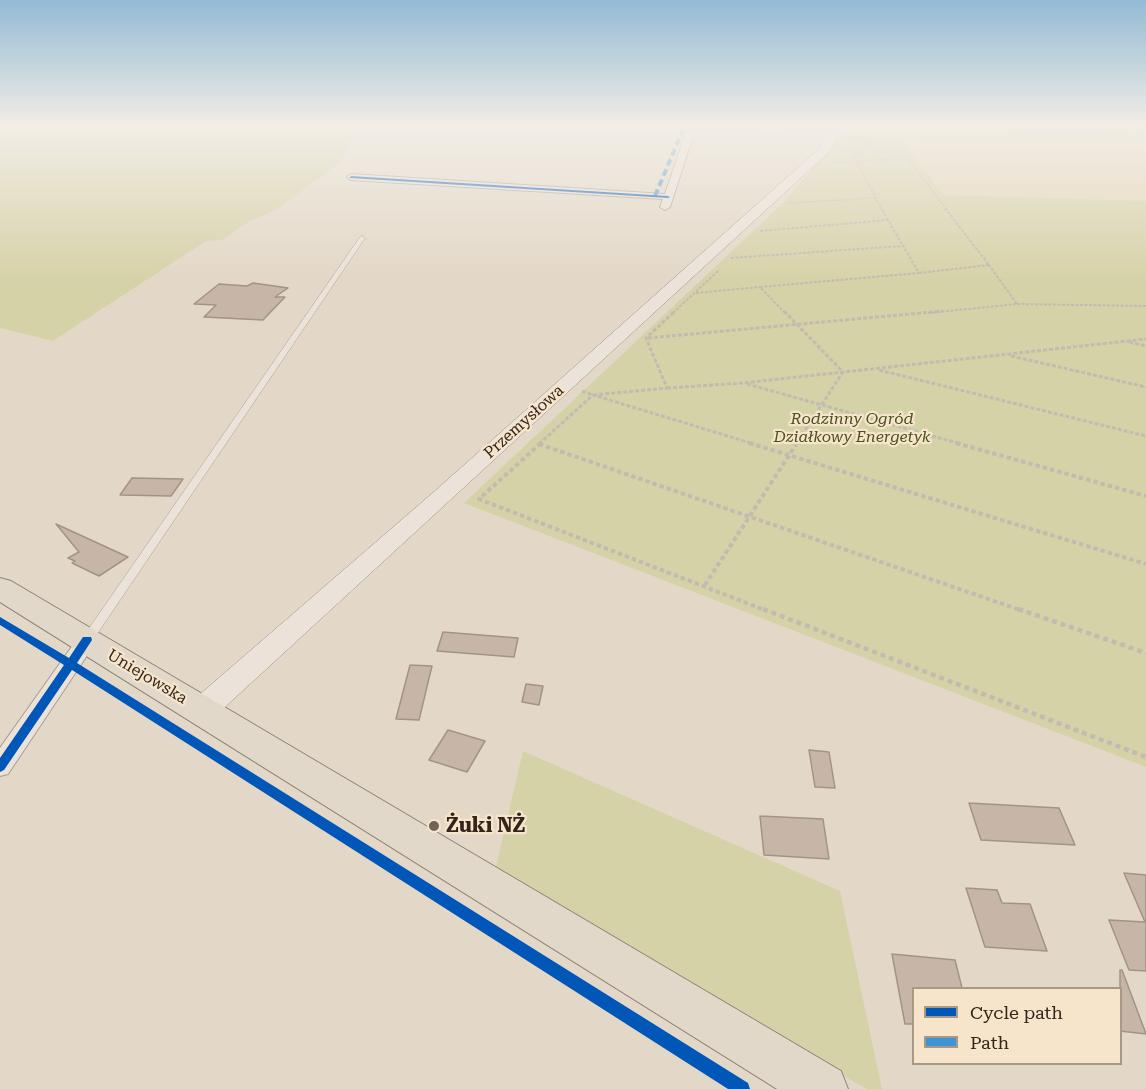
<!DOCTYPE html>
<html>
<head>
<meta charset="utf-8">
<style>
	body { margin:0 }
	#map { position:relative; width:1146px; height:1089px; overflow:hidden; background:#e3d8c7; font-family:"Roboto Serif",serif }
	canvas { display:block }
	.legend { position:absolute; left:912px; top:987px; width:210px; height:78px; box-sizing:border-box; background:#f6e5cb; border:2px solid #a99884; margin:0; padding:8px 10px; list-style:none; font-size:18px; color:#35241a }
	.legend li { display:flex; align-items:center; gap:12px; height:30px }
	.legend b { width:30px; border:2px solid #a99884 }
</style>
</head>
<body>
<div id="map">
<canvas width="1146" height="1089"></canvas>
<ul class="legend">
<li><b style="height:8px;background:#0057b8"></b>Cycle path</li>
<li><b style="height:8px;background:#3e95d4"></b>Path</li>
</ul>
</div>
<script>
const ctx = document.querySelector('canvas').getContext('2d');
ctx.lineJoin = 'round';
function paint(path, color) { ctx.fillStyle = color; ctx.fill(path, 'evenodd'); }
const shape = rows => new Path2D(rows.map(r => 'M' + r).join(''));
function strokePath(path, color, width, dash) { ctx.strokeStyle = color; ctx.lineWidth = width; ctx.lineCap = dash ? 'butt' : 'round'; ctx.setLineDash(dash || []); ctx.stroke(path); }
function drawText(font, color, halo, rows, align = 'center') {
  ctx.font = font + ' "Roboto Serif",serif'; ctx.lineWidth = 4.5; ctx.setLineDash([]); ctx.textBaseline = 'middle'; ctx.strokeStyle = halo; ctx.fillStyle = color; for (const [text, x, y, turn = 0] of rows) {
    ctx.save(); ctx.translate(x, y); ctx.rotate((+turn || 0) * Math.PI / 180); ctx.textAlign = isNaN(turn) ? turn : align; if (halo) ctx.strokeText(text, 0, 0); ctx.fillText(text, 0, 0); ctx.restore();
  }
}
paint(shape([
	[437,127,677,127,674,136,431,137],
	[701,127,775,127,777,136,698,134],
	[900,138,1146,144,1146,201,944,195]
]), '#e4d6b6');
paint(shape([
	[0,127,437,127,431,137,355,137,340,163,276,210,250,221,222,240,206,241,53,341,0,328],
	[843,127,1146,127,1146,144,900,138,944,195,1146,201,1146,767,464,503,782,204,841,135],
	[523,751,840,891,882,1089,867,1089,493,879]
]), '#d6d2a8');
const building = shape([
	[253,283,288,288,275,297,285,297,263,320,204,317,216,305,194,304,219,284,247,286,253,283],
	[132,478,183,479,171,496,120,495,132,478],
	[56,524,128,557,99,576,72,563,75,561,68,558,79,552,56,524],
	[443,632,518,638,514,657,437,651,443,632],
	[410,665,432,666,419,720,396,719,410,665],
	[526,684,543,686,539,705,522,702,526,684],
	[448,730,485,741,467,772,429,760,448,730],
	[809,750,829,752,835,788,815,787,809,750],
	[969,803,1059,808,1075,845,981,840,969,803],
	[760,816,823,819,829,859,764,855,760,816],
	[1124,873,1146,875,1146,971,1129,970,1109,920,1145,922,1124,873],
	[966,888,997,890,1002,903,1030,904,1047,951,985,947,966,888],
	[892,954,955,960,962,988,914,988,914,1024,905,1024,892,954],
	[1120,970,1122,970,1146,1034,1120,1031,1120,970]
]);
paint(building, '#c7b5a8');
strokePath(building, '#a29387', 1.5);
const lane = shape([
	[362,236,365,238,91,643,83,643,82,640,83,637,360,237,362,236]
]);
const street = shape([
	[688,127,696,127,670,207,665,210,660,207,663,199,351,180,347,177,351,174,665,194,688,127],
	[87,633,94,635,97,640,94,645,8,774,0,776,0,748,80,635,87,633]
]);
const secondary = shape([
	[830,127,840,127,839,134,829,152,213,718,202,722,191,718,186,710,191,702,436,490,820,148,830,127]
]);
const primary = shape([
	[0,578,11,581,841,1071,848,1089,777,1089,0,602,0,578]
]);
strokePath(lane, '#a79d91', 1);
strokePath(street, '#a79d91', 2);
strokePath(secondary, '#978c81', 1);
strokePath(primary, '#8c8278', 2);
strokePath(shape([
	[923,127,1146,133],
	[847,136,865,139,870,143,854,156,882,210],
	[833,163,907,158,947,210],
	[789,203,875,198]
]), '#c3bab0', 1.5, [2, 1.5]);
strokePath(shape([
	[760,231,888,220],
	[731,258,902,246],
	[919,273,989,265,945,208],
	[696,293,760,287],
	[1017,304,1146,306],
	[673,313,718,271],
	[785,313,760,287,919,273,881,208],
	[928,313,1017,304,989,265]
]), '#c3bab0', 2, [3, 1.5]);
strokePath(shape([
	[784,311,843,372,796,444],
	[648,338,943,311],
	[1129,342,1146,346],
	[1011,356,1146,387],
	[879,370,1146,436],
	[747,384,961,444],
	[667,388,743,383,1146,339],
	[582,391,593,395,667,388,646,338,675,311],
	[539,444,593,395,754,444]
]), '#c3bab0', 3, [4, 2]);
strokePath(shape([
	[541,443,479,499,767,611],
	[749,443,1146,564],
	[956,443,1146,496],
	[539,444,1023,611],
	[705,585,797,443]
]), '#c3bab0', 4, [4.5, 3]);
strokePath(shape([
	[763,609,1146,757],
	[1018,609,1146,653]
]), '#c3bab0', 4.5, [5, 4]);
paint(lane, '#ebe3d9');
paint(street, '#ebe3d9');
paint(secondary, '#ebe3d9');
paint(primary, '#e2d8ca');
strokePath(shape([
	[655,196,684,127]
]), '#3e95d4', 4, [7, 4]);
paint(shape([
	[351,176,668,196,670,197,668,198,349,178,351,176],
	[0,617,69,658,83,637,91,637,92,640,77,663,748,1083,750,1089,728,1089,72,670,4,770,0,772,0,758,64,665,0,625,0,617]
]), '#0057b8');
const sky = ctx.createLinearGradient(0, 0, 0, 280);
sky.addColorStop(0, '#93bbd5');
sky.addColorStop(0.45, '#f2ede6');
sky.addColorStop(1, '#f2ede600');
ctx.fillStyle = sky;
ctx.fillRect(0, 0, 1146, 280);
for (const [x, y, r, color] of [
	[434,826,6,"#726357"]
]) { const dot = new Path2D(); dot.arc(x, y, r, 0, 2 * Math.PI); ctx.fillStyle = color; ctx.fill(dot); strokePath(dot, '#f6e5cb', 2); }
drawText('italic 16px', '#4b5220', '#f6e5cb', [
	["Rodzinny Ogród",852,419],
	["Działkowy Energetyk",852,437]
]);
drawText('16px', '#35241a', '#f6e5cb', [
	["Przemysłowa",524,422,-42],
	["Uniejowska",147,677,31]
]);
drawText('bold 20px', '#35241a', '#f6e5cb', [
	["Żuki NŻ",446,826]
], 'left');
</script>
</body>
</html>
